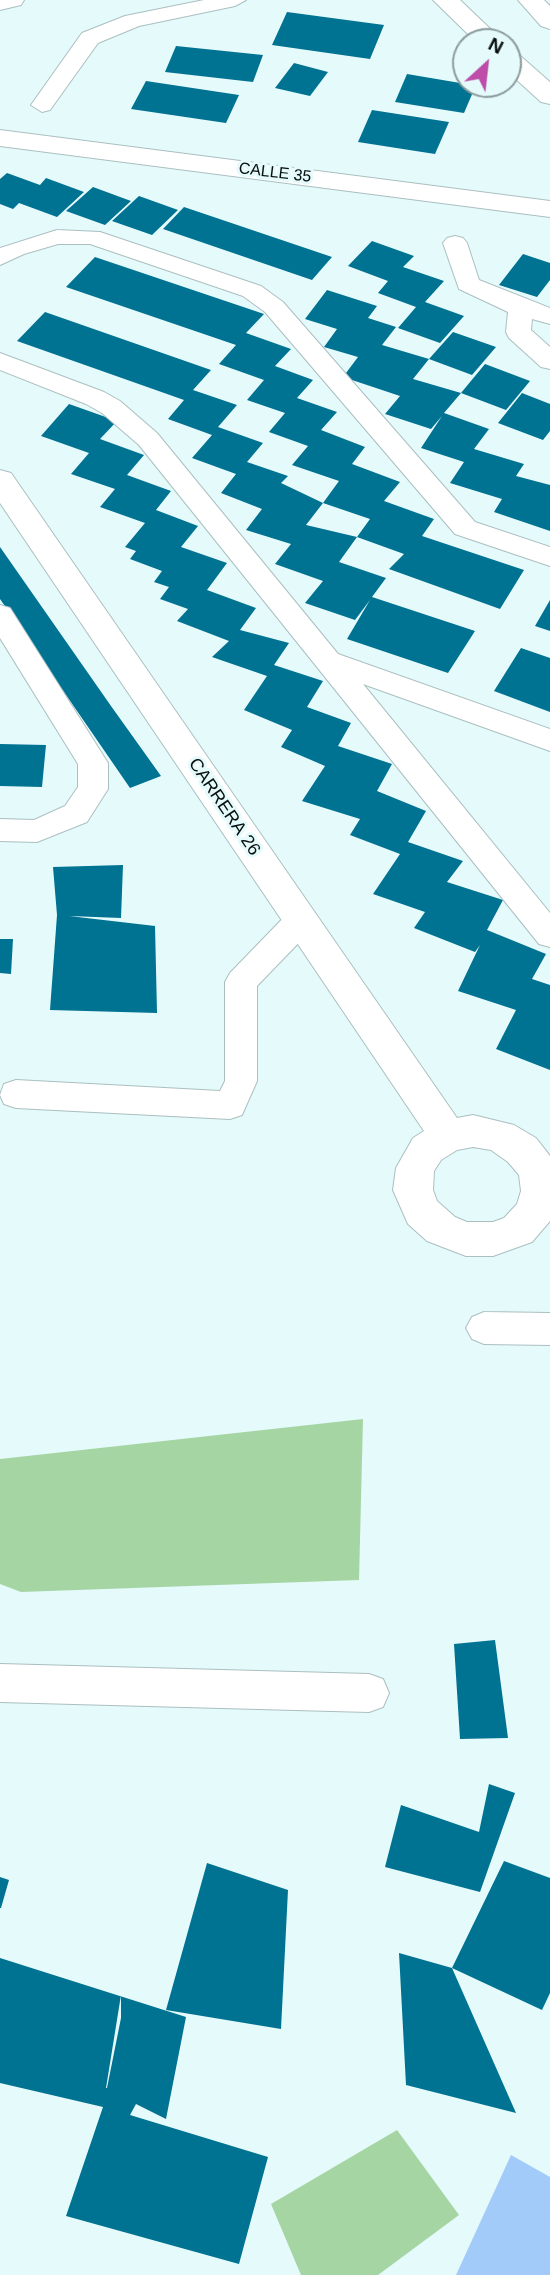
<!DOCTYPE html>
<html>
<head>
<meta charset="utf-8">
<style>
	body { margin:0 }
	#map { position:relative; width:550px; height:2275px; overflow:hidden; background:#e5fafb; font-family:Arial,sans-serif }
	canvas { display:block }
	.north { position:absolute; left:452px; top:28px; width:70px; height:70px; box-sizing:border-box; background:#e5fafb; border:2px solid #8c9c9c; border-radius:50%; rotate:27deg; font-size:19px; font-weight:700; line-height:28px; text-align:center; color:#070e0e }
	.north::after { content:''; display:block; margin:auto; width:24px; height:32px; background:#bd4da9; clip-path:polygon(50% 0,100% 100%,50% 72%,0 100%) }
</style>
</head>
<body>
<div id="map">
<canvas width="550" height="2275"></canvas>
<div class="north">N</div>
</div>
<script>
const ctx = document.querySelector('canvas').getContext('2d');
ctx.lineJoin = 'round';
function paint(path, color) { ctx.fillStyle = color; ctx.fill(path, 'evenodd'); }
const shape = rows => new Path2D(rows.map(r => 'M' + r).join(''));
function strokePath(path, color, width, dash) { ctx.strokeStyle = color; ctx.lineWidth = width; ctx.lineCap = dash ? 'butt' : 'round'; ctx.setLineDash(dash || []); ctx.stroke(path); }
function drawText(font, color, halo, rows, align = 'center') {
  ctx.font = font + ' Arial,sans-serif'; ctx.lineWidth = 6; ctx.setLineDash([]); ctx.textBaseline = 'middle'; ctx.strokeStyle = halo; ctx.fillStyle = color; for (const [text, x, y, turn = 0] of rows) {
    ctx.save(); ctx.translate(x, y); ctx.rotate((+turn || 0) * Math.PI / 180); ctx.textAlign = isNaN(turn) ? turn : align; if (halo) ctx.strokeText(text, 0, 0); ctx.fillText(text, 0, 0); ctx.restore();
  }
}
paint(shape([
	[363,1419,359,1580,21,1592,0,1584,0,1459],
	[397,2130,459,2215,378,2275,301,2275,271,2204]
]), '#a6d5a4');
paint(shape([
	[511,2155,550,2177,550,2275,456,2275]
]), '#a3cbfa');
paint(shape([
	[287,12,384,25,370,59,272,45],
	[176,46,263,55,253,82,165,72],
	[294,63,328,72,310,96,275,88],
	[407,74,466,84,476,85,464,113,395,102],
	[146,81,239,95,226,123,131,109],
	[372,110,449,122,435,154,358,142],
	[7,173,40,185,46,178,84,192,57,217,19,203,13,209,0,204,0,179],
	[93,187,131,201,105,225,66,211],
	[139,196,178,210,152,235,112,221],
	[184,207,332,257,312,280,163,229],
	[372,241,414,256,403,267,444,281,425,302,464,316,440,343,398,328,416,307,378,293,388,281,348,266],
	[523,254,550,263,550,280,537,297,499,285],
	[95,257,264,314,246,333,291,349,275,366,313,380,297,398,337,412,321,430,365,447,352,464,400,482,384,501,434,519,422,536,524,570,500,609,389,569,404,554,357,537,370,519,323,503,339,481,292,465,308,446,269,432,285,413,247,400,264,380,219,364,236,345,66,287],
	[327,290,377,306,368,318,396,327,382,345,429,359,413,379,461,393,444,413,489,429,474,449,524,464,516,476,550,485,550,531,494,512,502,499,450,483,464,462,421,448,442,416,431,429,385,414,400,396,343,377,358,357,324,347,337,329,305,319],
	[45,312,211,370,193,390,237,405,218,427,263,443,247,462,288,476,281,483,323,503,306,525,357,537,339,562,386,578,372,597,475,631,448,673,347,639,370,600,355,620,305,603,323,581,275,564,291,544,246,530,262,509,221,493,236,474,192,458,212,435,168,419,184,400,17,341],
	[453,332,496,347,472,375,429,359],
	[485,364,530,381,506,410,461,393],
	[522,393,550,404,550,431,543,440,498,423],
	[69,404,117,421,100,439,144,455,127,475,171,491,156,510,198,526,181,547,227,563,207,590,256,608,240,630,289,643,274,665,323,681,307,707,351,723,338,746,392,764,377,791,426,811,408,842,463,861,447,882,503,900,487,930,546,954,532,979,550,985,550,1070,496,1049,516,1010,458,991,480,945,475,952,414,928,425,912,373,894,400,854,350,835,360,819,302,801,325,766,281,747,292,730,244,710,267,676,212,657,229,641,177,621,188,609,160,599,169,587,154,582,162,571,130,559,136,551,125,547,145,523,100,507,115,489,71,474,89,453,41,436],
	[0,547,111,706,161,776,130,788,0,599],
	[550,600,550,631,535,626],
	[521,648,550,658,550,712,494,691],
	[0,744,46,745,42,787,0,786],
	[123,865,121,918,69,916,155,926,157,1013,50,1010,57,915,53,867],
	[0,939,13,939,11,974,0,973],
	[495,1640,508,1738,460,1739,454,1644],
	[489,1784,515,1793,480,1892,385,1867,401,1805,479,1832],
	[504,1861,550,1878,550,1993,542,2010,452,1968],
	[207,1863,288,1890,281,2029,166,2010],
	[0,1877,9,1880,1,1908,0,1908],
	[399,1953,452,1968,516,2113,406,2085],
	[0,1958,186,2017,166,2119,136,2104,130,2115,268,2157,239,2264,66,2216,103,2107,0,2083],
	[121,1995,121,2018,107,2088,106,2088]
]), '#007292');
const lane = shape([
	[204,0,246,0,235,6,139,26,98,43,50,110,42,112,31,105,82,33,125,16,204,0],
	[57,230,100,232,261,286,283,302,475,522,550,547,550,566,455,534,265,312,243,296,90,244,58,244,24,254,0,265,0,248,57,230],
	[455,236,463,238,467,243,479,280,550,308,550,324,532,319,531,330,550,347,550,369,541,367,509,338,506,332,508,312,459,289,443,243,447,238,455,236],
	[0,353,104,392,120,401,157,433,338,654,550,729,550,751,363,684,550,913,550,947,539,944,139,445,102,413,86,404,0,370,0,353],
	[0,605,10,608,108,763,108,789,87,822,37,842,0,841,0,819,34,820,65,806,78,787,78,764,0,638,0,605],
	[301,908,312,911,316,920,312,929,257,986,257,1081,242,1115,230,1119,16,1108,4,1104,0,1095,4,1084,16,1080,220,1091,225,1081,225,982,230,973,290,911,301,908],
	[484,1312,550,1313,550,1345,484,1344,472,1339,466,1328,472,1317,484,1312],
	[0,1664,369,1674,383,1679,389,1693,383,1707,369,1712,0,1702,0,1664]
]);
const street = shape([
	[0,0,24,0,21,5,0,10,0,0],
	[0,130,550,201,550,217,0,146,0,130],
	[0,470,11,473,457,1118,473,1115,514,1125,536,1138,550,1156,550,1221,532,1242,493,1256,466,1256,427,1241,408,1224,393,1190,396,1168,413,1138,424,1131,0,503,0,470],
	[473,1147,491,1150,508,1162,519,1175,521,1191,517,1204,504,1218,493,1222,467,1222,455,1217,437,1201,433,1190,434,1171,441,1160,457,1150,473,1147]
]);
const secondary = shape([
	[433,0,460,0,504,42,476,42,433,0],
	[508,50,517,53,550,82,550,104,541,102,508,72,508,50]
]);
const highway = shape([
	[518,0,544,0,550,6,550,29,541,26,518,0]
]);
strokePath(lane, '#abbfc0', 2);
strokePath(street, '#abbfc0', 2);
strokePath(secondary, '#abbfc0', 2);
strokePath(highway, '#abbfc0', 2);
paint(lane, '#fff');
paint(street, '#fff');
paint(secondary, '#fff');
paint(highway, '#fff');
drawText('16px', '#070e0e', '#e5fafb', [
	["CALLE 35",275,173,7]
]);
drawText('18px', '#070e0e', '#e5fafb', [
	["CARRERA 26",224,807,56]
]);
</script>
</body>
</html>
